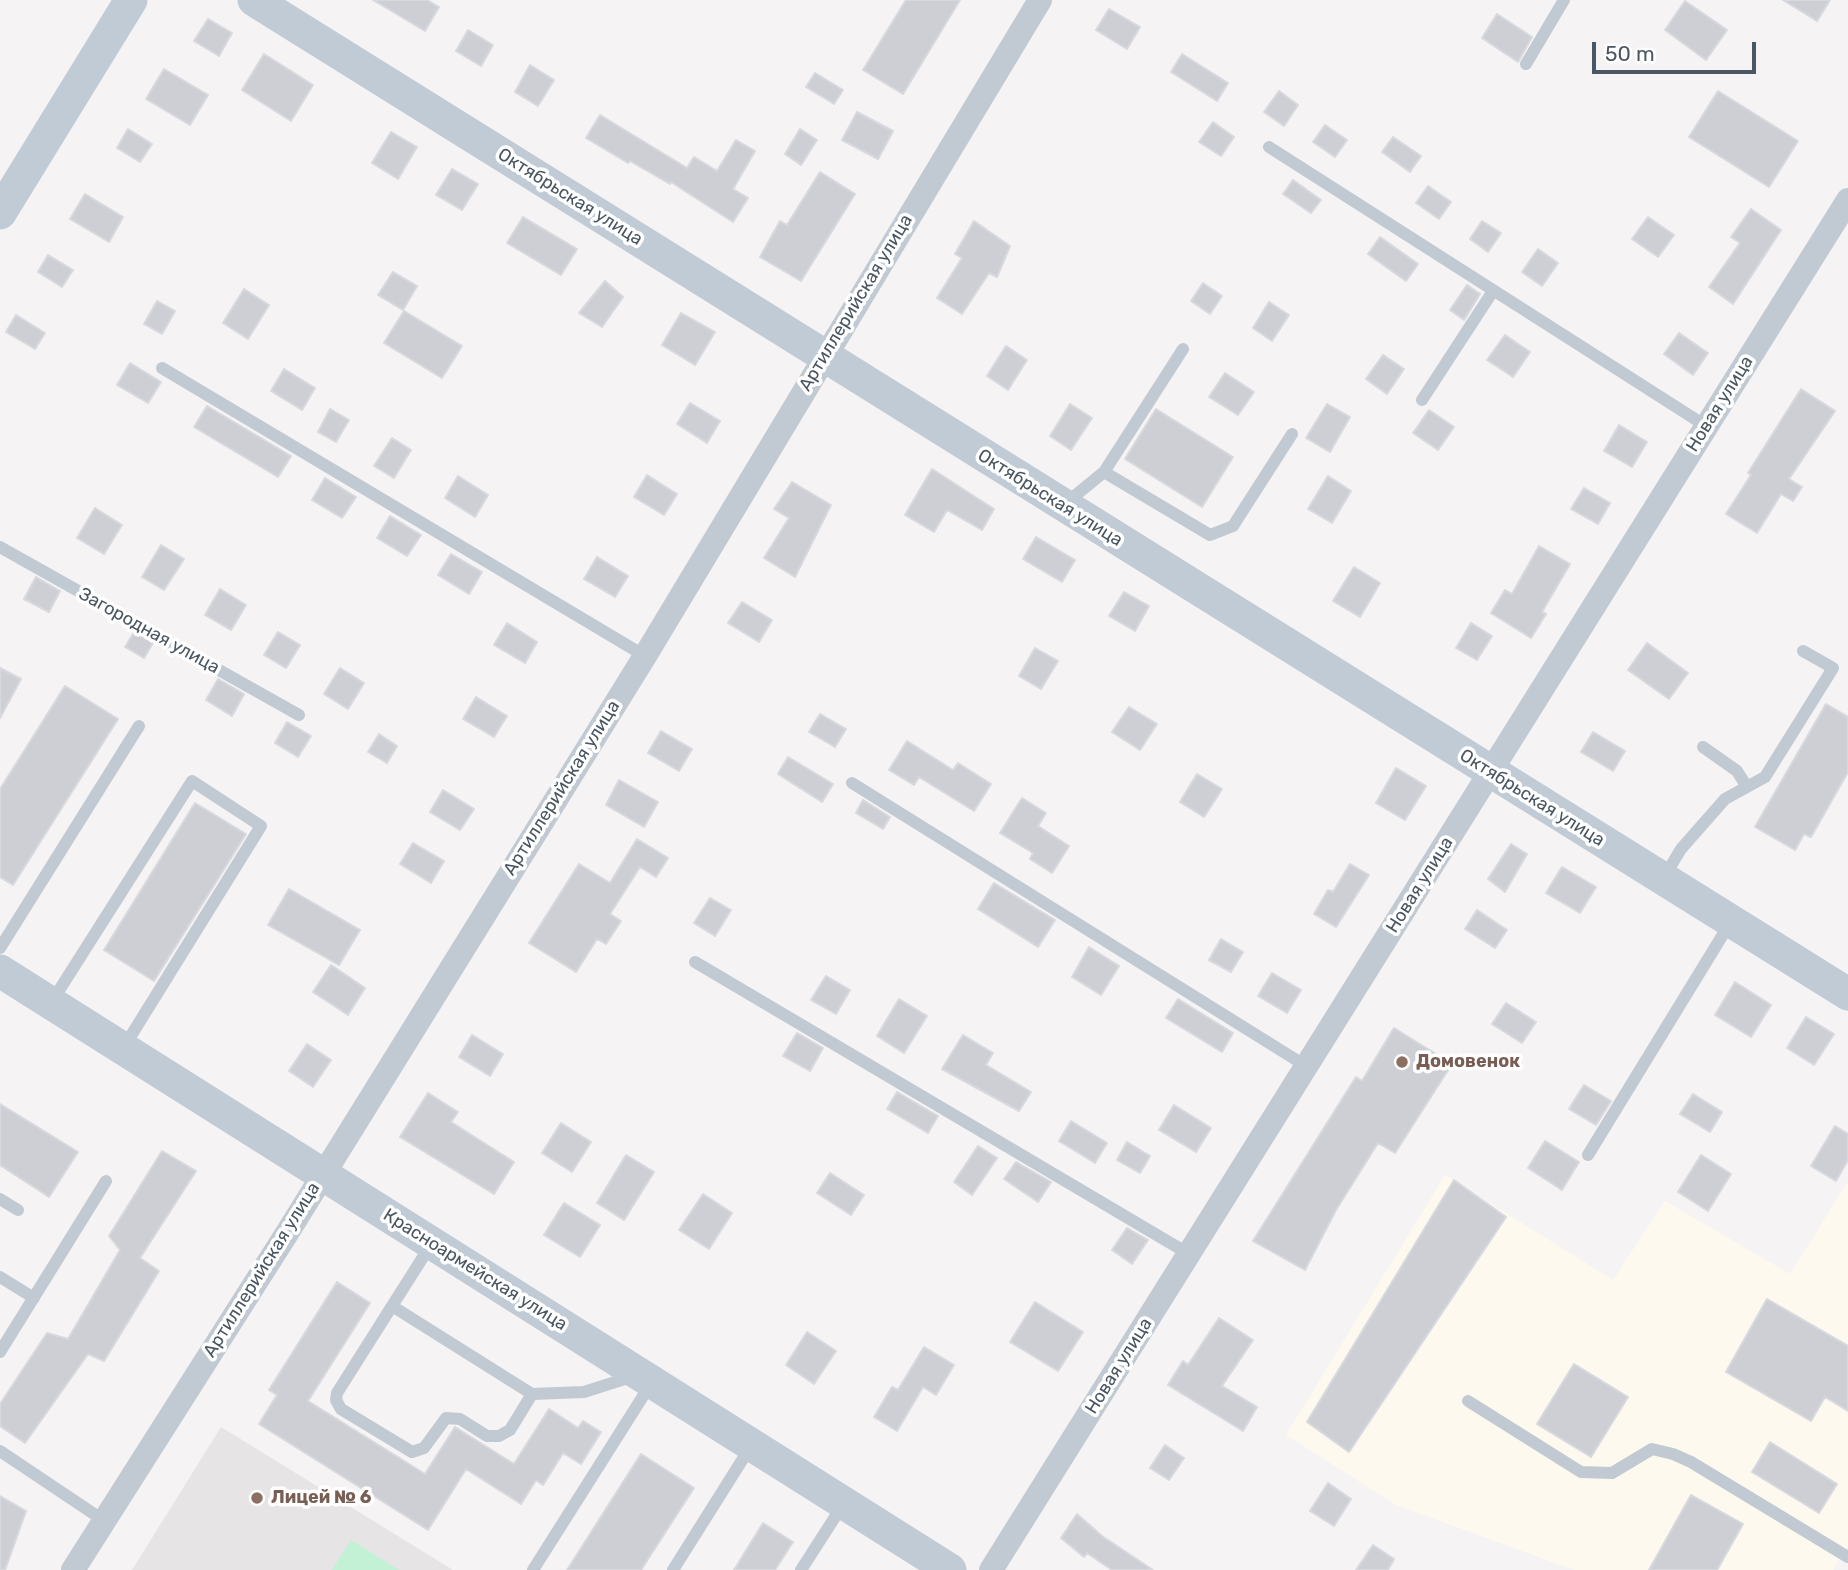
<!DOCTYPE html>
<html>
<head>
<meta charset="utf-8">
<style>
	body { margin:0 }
	#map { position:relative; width:1848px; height:1570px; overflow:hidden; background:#f5f3f3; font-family:Rubik,sans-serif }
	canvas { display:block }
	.scale { position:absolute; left:1592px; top:42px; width:164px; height:32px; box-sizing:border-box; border:4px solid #4a5661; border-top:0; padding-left:9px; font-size:21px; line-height:24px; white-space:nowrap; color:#4a5661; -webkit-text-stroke:5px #fff; paint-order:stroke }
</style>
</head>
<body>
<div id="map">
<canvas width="1848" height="1570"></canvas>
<div class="scale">50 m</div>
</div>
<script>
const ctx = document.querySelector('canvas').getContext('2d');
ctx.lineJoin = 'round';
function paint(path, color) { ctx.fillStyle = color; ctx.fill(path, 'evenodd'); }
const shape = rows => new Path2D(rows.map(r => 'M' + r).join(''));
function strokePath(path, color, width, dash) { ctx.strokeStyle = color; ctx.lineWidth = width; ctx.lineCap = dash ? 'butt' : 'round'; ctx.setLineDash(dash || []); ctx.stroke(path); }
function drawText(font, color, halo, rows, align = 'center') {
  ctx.font = font + ' Rubik,sans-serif'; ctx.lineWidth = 7; ctx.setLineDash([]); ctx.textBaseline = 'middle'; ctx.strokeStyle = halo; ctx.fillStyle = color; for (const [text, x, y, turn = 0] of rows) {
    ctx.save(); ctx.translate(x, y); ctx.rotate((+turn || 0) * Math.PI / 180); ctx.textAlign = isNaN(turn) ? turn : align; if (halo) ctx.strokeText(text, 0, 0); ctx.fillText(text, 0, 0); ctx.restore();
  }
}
paint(shape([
	[1445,1175,1613,1280,1665,1201,1790,1274,1848,1181,1848,1546,1833,1570,1574,1570,1396,1505,1286,1435]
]), '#fdf9ef');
paint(shape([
	[221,1427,453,1570,132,1570]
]), '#e6e4e5');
paint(shape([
	[351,1540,399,1570,332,1570]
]), '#c3f1d5');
const building = shape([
	[373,0,427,0,439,7,425,31,373,0],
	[906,0,960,0,903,94,863,70,906,0],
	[1783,0,1830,0,1817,21,1783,0],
	[1685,1,1727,30,1706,60,1665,30,1685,1],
	[1109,9,1140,27,1127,49,1096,30,1109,9],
	[1497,14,1532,37,1518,62,1482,38,1497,14],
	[208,19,232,33,219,56,194,41,208,19],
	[468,30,493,45,481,66,456,51,468,30],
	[264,54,313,85,291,121,242,90,264,54],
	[1182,54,1228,83,1217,101,1171,72,1182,54],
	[530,65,554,80,538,106,515,92,530,65],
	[164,69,208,95,190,125,146,99,164,69],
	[815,73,843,90,834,104,806,87,815,73],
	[1279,91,1298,105,1284,126,1264,112,1279,91],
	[1718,91,1798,141,1769,187,1689,137,1718,91],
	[857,112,893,131,878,159,842,140,857,112],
	[600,115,687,168,694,157,717,171,736,140,755,151,733,189,748,198,733,222,671,182,670,184,630,161,628,163,586,138,600,115],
	[1213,122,1234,137,1221,156,1199,142,1213,122],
	[1325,125,1347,140,1335,157,1313,142,1325,125],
	[128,129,152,144,140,162,117,148,128,129],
	[800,129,817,140,801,165,785,154,800,129],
	[391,132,417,147,398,179,372,163,391,132],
	[1393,137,1421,156,1410,172,1382,152,1393,137],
	[452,169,478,184,462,210,436,195,452,169],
	[820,172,855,194,801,281,760,257,780,221,787,225,820,172],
	[1293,180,1321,200,1311,213,1283,194,1293,180],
	[1428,186,1451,202,1439,219,1416,203,1428,186],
	[85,194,123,217,109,242,70,219,85,194],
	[1751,209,1781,230,1733,304,1709,287,1740,243,1731,237,1751,209],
	[523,217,577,249,561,275,507,243,523,217],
	[1648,217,1674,235,1658,257,1632,239,1648,217],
	[974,221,1010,246,997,277,989,273,962,314,937,298,962,258,955,254,974,221],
	[1482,221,1501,233,1488,252,1470,239,1482,221],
	[1380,237,1418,264,1406,281,1368,254,1380,237],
	[1538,249,1558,263,1542,286,1522,272,1538,249],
	[48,255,73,270,62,287,38,272,48,255],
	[393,272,417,286,403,310,378,295,393,272],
	[605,281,623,297,602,327,579,313,605,281],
	[1203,283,1222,296,1210,314,1191,301,1203,283],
	[1467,285,1480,294,1464,320,1450,310,1467,285],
	[244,289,269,305,248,339,223,323,244,289],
	[157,301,175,311,162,334,144,324,157,301],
	[1269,302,1289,315,1272,341,1253,328,1269,302],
	[404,311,462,346,442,378,384,343,404,311],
	[681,313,715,332,695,365,662,345,681,313],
	[16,315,45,333,35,349,6,332,16,315],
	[1679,333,1708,353,1693,375,1664,354,1679,333],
	[1505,335,1530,352,1513,377,1487,360,1505,335],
	[1006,346,1027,360,1008,390,987,376,1006,346],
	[1383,355,1404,369,1387,394,1366,379,1383,355],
	[130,363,161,382,148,403,117,385,130,363],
	[284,369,315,388,302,410,271,391,284,369],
	[1225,373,1254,392,1238,415,1209,397,1225,373],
	[1801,389,1835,411,1789,479,1802,487,1793,501,1781,494,1757,533,1726,514,1751,475,1748,473,1801,389],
	[690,403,720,421,707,443,677,424,690,403],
	[1070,404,1092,418,1071,450,1050,436,1070,404],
	[1327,404,1350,417,1330,452,1306,438,1327,404],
	[207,406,291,456,278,477,194,427,207,406],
	[330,409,349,420,336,442,318,432,330,409],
	[1156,409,1233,457,1202,507,1125,459,1156,409],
	[1429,410,1454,427,1438,450,1413,433,1429,410],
	[1619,425,1647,442,1632,467,1604,451,1619,425],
	[392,438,411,450,394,478,374,466,392,438],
	[932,469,994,509,982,530,947,510,934,532,905,515,932,469],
	[647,475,677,494,664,515,634,497,647,475],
	[458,476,488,495,475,517,445,498,458,476],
	[1328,476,1351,491,1332,523,1308,509,1328,476],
	[325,478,356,497,342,518,312,500,325,478],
	[792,482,831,505,795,577,764,558,789,518,774,509,792,482],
	[1584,488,1610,503,1598,524,1571,509,1584,488],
	[95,508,122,525,104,554,77,538,95,508],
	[390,516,421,535,407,556,377,538,390,516],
	[1036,537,1075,560,1062,582,1023,559,1036,537],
	[161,545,184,559,164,590,142,577,161,545],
	[1539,546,1570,564,1542,612,1546,614,1531,638,1491,613,1505,590,1512,594,1539,546],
	[451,554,482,572,469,594,438,575,451,554],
	[597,557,628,576,615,597,584,579,597,557],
	[1354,567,1380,583,1360,617,1333,601,1354,567],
	[36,577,60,591,49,612,24,599,36,577],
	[220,589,246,605,231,630,205,615,220,589],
	[1124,592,1149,606,1135,631,1109,616,1124,592],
	[742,602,772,620,759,642,728,623,742,602],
	[507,623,537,642,525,663,494,645,507,623],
	[1471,623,1492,636,1477,660,1456,648,1471,623],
	[134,632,153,643,144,658,125,647,134,632],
	[278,632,300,645,286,668,264,655,278,632],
	[1647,643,1688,673,1669,699,1628,670,1647,643],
	[1035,648,1058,661,1041,689,1019,676,1035,648],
	[0,668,21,679,0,718,0,668],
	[340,668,364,683,348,709,324,694,340,668],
	[218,679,244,694,232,716,206,700,218,679],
	[65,686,118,719,13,885,0,877,0,789,65,686],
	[476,697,507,716,494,737,463,719,476,697],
	[1826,704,1848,717,1848,772,1811,837,1804,834,1795,850,1755,827,1826,704],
	[1129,707,1157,724,1140,750,1112,732,1129,707],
	[820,714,846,729,835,747,809,732,820,714],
	[287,722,311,736,298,757,275,743,287,722],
	[661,731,692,749,679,771,648,753,661,731],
	[1593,732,1625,751,1613,771,1581,752,1593,732],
	[379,734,397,746,387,763,368,752,379,734],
	[907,741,953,770,958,763,991,784,974,811,919,777,914,785,889,770,907,741],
	[788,757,833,784,822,802,778,774,788,757],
	[1396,768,1426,786,1405,820,1376,803,1396,768],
	[1197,774,1222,789,1204,817,1180,802,1197,774],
	[619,780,658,802,644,827,606,805,619,780],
	[443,790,474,809,460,830,430,812,443,790],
	[1022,798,1046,813,1038,826,1069,846,1052,873,1030,859,1033,853,1000,833,1022,798],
	[863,800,890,817,883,829,856,813,863,800],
	[195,803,246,834,154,981,104,950,195,803],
	[637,839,668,858,656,877,640,867,610,914,621,921,606,944,597,939,576,972,529,943,579,864,610,883,637,839],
	[413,843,444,861,431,883,400,864,413,843],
	[1511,844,1527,854,1505,892,1488,879,1511,844],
	[1350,864,1369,875,1336,927,1314,914,1328,890,1333,892,1350,864],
	[1562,867,1596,887,1580,913,1546,893,1562,867],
	[994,883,1055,920,1038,947,978,909,994,883],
	[289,889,360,930,339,965,268,925,289,889],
	[710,898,731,910,715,936,694,923,710,898],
	[1477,910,1507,930,1495,948,1465,929,1477,910],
	[1221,939,1243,952,1231,972,1209,960,1221,939],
	[1089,947,1119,966,1101,995,1072,977,1089,947],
	[331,965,365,988,348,1015,313,992,331,965],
	[1272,973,1301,990,1287,1013,1258,996,1272,973],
	[826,976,850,990,836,1014,811,1000,826,976],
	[1735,982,1771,1005,1751,1037,1715,1015,1735,982],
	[899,999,927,1016,904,1053,877,1036,899,999],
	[1178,999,1233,1033,1222,1052,1166,1018,1178,999],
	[1506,1003,1536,1022,1522,1043,1492,1024,1506,1003],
	[1806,1017,1834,1034,1814,1065,1787,1048,1806,1017],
	[1394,1028,1452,1064,1395,1153,1378,1143,1336,1210,1305,1270,1253,1241,1356,1077,1362,1081,1394,1028],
	[797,1033,823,1048,810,1071,783,1056,797,1033],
	[472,1035,503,1054,490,1076,459,1057,472,1035],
	[963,1035,993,1053,986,1065,1031,1092,1019,1111,942,1069,963,1035],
	[307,1044,331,1060,313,1087,289,1071,307,1044],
	[1584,1085,1611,1101,1596,1125,1569,1109,1584,1085],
	[897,1092,938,1116,928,1133,887,1109,897,1092],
	[428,1093,458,1112,451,1122,514,1162,494,1194,400,1137,428,1093],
	[1693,1094,1722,1112,1710,1132,1680,1114,1693,1094],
	[0,1104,78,1152,49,1197,0,1165,0,1104],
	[1174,1105,1211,1128,1196,1152,1159,1130,1174,1105],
	[1071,1121,1107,1143,1095,1163,1059,1141,1071,1121],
	[561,1123,591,1142,572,1172,542,1153,561,1123],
	[1835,1126,1848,1134,1848,1160,1836,1181,1811,1166,1835,1126],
	[1545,1141,1579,1162,1562,1190,1528,1168,1545,1141],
	[1127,1142,1150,1156,1140,1173,1117,1160,1127,1142],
	[978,1146,997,1158,972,1195,954,1182,978,1146],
	[162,1151,196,1171,140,1258,159,1271,104,1361,88,1354,25,1443,0,1426,0,1404,47,1333,68,1339,120,1250,109,1236,162,1151],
	[626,1155,654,1172,624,1220,597,1203,626,1155],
	[1701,1155,1731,1174,1708,1211,1678,1192,1701,1155],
	[1016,1162,1051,1182,1038,1202,1004,1179,1016,1162],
	[830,1173,864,1195,851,1215,817,1193,830,1173],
	[1454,1180,1506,1217,1349,1452,1307,1422,1454,1180],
	[703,1194,732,1213,709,1249,679,1230,703,1194],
	[564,1203,600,1225,580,1257,544,1235,564,1203],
	[1127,1228,1148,1240,1132,1264,1112,1250,1127,1228],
	[337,1282,370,1303,308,1401,425,1474,455,1427,514,1464,549,1409,578,1428,583,1421,601,1432,581,1464,563,1453,543,1485,536,1480,521,1504,466,1469,428,1530,259,1424,277,1395,269,1390,337,1282],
	[1767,1299,1848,1346,1848,1411,1825,1397,1811,1421,1726,1372,1767,1299],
	[1035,1302,1083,1332,1058,1371,1010,1342,1035,1302],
	[1219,1318,1253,1340,1222,1386,1257,1407,1243,1431,1168,1385,1183,1361,1188,1365,1219,1318],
	[807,1332,836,1351,814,1384,786,1365,807,1332],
	[924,1347,954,1365,936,1395,923,1387,897,1431,874,1417,892,1387,898,1390,924,1347],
	[1574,1364,1628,1397,1591,1457,1537,1424,1574,1364],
	[1770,1442,1837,1484,1819,1513,1752,1472,1770,1442],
	[1165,1445,1184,1458,1169,1480,1150,1468,1165,1445],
	[641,1454,694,1488,641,1570,567,1570,641,1454],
	[1328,1483,1351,1499,1334,1526,1310,1511,1328,1483],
	[1691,1495,1743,1524,1717,1570,1649,1570,1691,1495],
	[0,1496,26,1511,5,1570,0,1570,0,1496],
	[1077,1514,1102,1536,1153,1570,1112,1570,1087,1553,1084,1557,1061,1538,1077,1514],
	[763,1523,793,1542,775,1570,734,1570,763,1523],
	[1373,1545,1394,1559,1388,1570,1356,1570,1373,1545]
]);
paint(building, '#cdcfd5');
strokePath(building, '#d7d9de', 2);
strokePath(shape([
	[1526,64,1564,0],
	[1269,147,1706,426],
	[162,368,645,656],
	[1422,400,1493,291],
	[1104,472,1210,535,1233,526,1292,434],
	[1066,503,1104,472,1183,349],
	[0,547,299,715],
	[1703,747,1737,771,1747,787],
	[852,783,1306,1066],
	[1663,879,1681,849,1725,799,1765,777,1833,668,1803,651],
	[0,948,139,726],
	[695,962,1189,1254],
	[51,1003,192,781,261,826,124,1047],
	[1588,1155,1730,923],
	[0,1199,18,1210],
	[0,1277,34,1298],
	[392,1306,337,1393,336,1400,341,1409,412,1452,424,1448,446,1418,460,1419,487,1436,499,1436,510,1430,532,1394,392,1306,432,1243],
	[0,1352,106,1181],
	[532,1394,584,1392,634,1376],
	[1468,1401,1581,1472,1612,1473,1652,1449,1673,1454,1691,1462,1848,1557],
	[0,1451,103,1520],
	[533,1570,652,1382],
	[673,1570,751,1446],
	[801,1570,844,1503]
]), '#c1cad2', 12);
strokePath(shape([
	[73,1570,289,1230,645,656,1040,0],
	[991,1570,1848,200]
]), '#c1cad2', 24);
strokePath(shape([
	[254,0,1848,994],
	[0,213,131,0],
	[0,971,950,1570]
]), '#c1cbd6', 33);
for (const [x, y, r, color] of [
	[1402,1062,7,"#8d6e63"],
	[257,1498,7,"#8d6e63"]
]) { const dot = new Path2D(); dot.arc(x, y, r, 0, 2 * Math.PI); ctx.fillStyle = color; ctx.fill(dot); strokePath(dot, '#fff', 2.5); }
drawText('18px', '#4a5661', '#fff', [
	["Октябрьская улица",570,197,32],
	["Артиллерийская улица",856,303,-59],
	["Новая улица",1720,404,-58],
	["Октябрьская улица",1050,498,32],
	["Загородная улица",149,631,29],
	["Артиллерийская улица",562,788,-58],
	["Октябрьская улица",1532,798,32],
	["Новая улица",1420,885,-58],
	["Артиллерийская улица",262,1270,-58],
	["Красноармейская улица",475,1270,32],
	["Новая улица",1119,1366,-58]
]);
drawText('bold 18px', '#785e54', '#fff', [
	["Домовенок",1416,1062],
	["Лицей № 6",271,1498]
], 'left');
</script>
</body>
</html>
